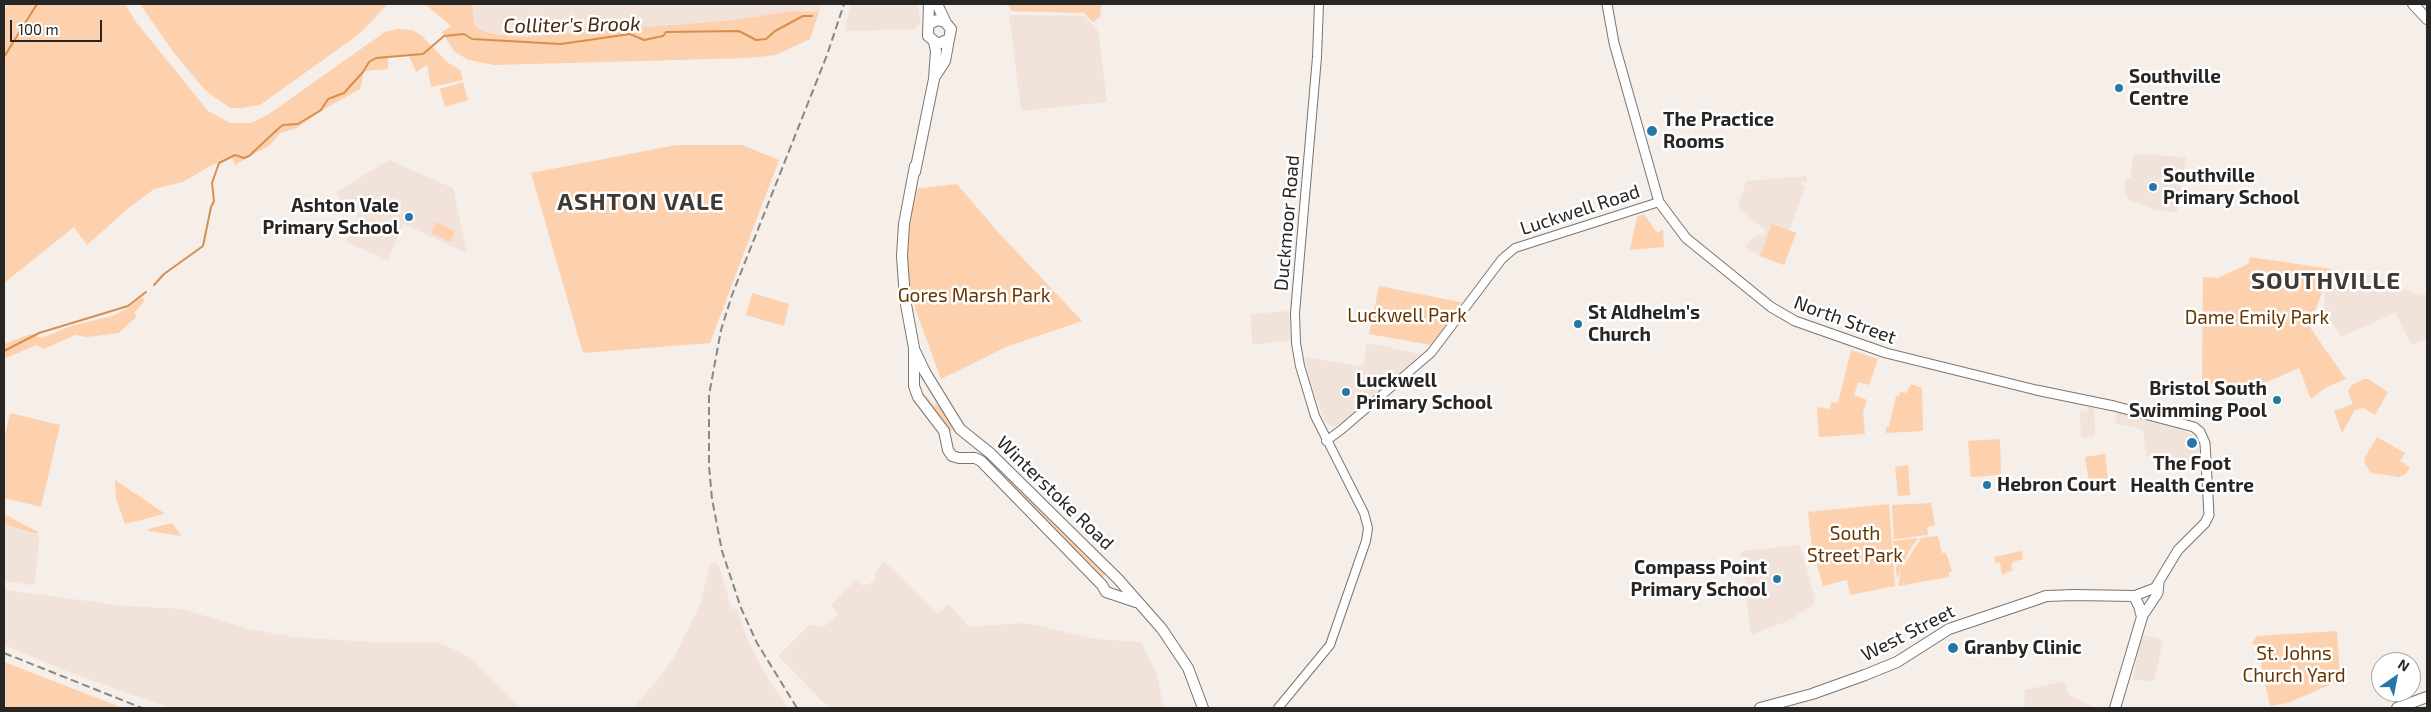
<!DOCTYPE html>
<html>
<head>
<meta charset="utf-8">
<style>
	body { margin:0 }
	#map { position:relative; width:2431px; height:712px; overflow:hidden; background:#f5eee9; font-family:"Exo 2",sans-serif }
	canvas { display:block }
	.frame { position:absolute; inset:0; border:5px solid #282624; pointer-events:none }
	.north { position:absolute; left:2371px; top:652px; width:50px; height:50px; box-sizing:border-box; background:#fff; border:1px solid #a9a8a7; border-radius:50%; rotate:33deg; font-size:14px; font-weight:700; line-height:20px; text-align:center; color:#282624 }
	.north::after { content:''; display:block; margin:auto; width:18px; height:22px; background:#2677a8; clip-path:polygon(50% 0,100% 100%,50% 72%,0 100%) }
	.scale { position:absolute; left:10px; top:20px; width:92px; height:22px; box-sizing:border-box; border:2px solid #282624; border-top:0; padding-left:6px; font-size:15px; line-height:18px; white-space:nowrap; color:#282624; -webkit-text-stroke:4px #fff; paint-order:stroke }
</style>
</head>
<body>
<div id="map">
<canvas width="2431" height="712"></canvas>
<div class="frame"></div>
<div class="north">N</div>
<div class="scale">100 m</div>
</div>
<script>
const ctx = document.querySelector('canvas').getContext('2d');
ctx.lineJoin = 'round';
function paint(path, color) { ctx.fillStyle = color; ctx.fill(path, 'evenodd'); }
const shape = rows => new Path2D(rows.map(r => 'M' + r).join(''));
function strokePath(path, color, width, dash) { ctx.strokeStyle = color; ctx.lineWidth = width; ctx.lineCap = dash ? 'butt' : 'round'; ctx.setLineDash(dash || []); ctx.stroke(path); }
function drawText(font, color, halo, rows, align = 'center') {
  ctx.font = font + ' "Exo 2",sans-serif'; ctx.lineWidth = 5; ctx.setLineDash([]); ctx.textBaseline = 'middle'; ctx.strokeStyle = halo; ctx.fillStyle = color; for (const [text, x, y, turn = 0] of rows) {
    ctx.save(); ctx.translate(x, y); ctx.rotate((+turn || 0) * Math.PI / 180); ctx.textAlign = isNaN(turn) ? turn : align; if (halo) ctx.strokeText(text, 0, 0); ctx.fillText(text, 0, 0); ctx.restore();
  }
}
paint(shape([
	[472,4,821,4,819,12,791,11,734,20,521,37,493,34,480,30,474,24],
	[851,4,917,4,921,22,914,29,847,31,845,29],
	[1009,15,1085,16,1098,31,1107,102,1021,111],
	[2133,154,2186,157,2177,212,2156,210,2129,200,2125,193,2126,178,2131,178],
	[389,160,453,188,467,253,403,224,388,260,346,242,361,209,338,200,337,192],
	[1807,176,1806,181,1801,182,1801,185,1806,185,1789,230,1796,233,1784,265,1760,256,1745,246,1755,236,1763,235,1766,231,1738,207,1746,181],
	[2332,270,2370,275,2415,294,2422,296,2427,293,2427,338,2412,345,2395,313,2341,337,2324,309,2325,289],
	[1289,311,1290,340,1252,345,1251,314],
	[1367,343,1421,354,1341,424,1334,427,1329,425,1325,422,1310,380,1305,357,1363,367],
	[2089,407,2094,408,2095,436,2081,438,2080,411,2087,412],
	[2117,410,2169,424,2191,434,2197,441,2200,452,2200,468,2172,470,2172,454,2146,456,2143,430,2115,423],
	[4,524,38,535,39,541,35,583,31,585,4,581],
	[1800,545,1815,599,1814,604,1790,620,1751,635,1741,551],
	[884,561,937,614,949,604,969,627,1025,623,1095,639,1141,642,1157,675,1164,708,829,708,778,656,810,624,822,628,832,620,838,614,831,605,856,579,863,586,875,581,875,572],
	[711,562,718,564,732,609,737,609,748,641,766,675,788,708,633,708,661,676,675,656,700,604],
	[4,590,125,606,183,609,248,629,293,637,386,643,434,642,450,647,469,657,521,708,171,708,71,673,4,645],
	[2145,635,2163,640,2154,681,2135,680,2133,677,2141,636],
	[2064,681,2069,695,2095,708,2024,708,2025,690]
]), '#f1e3d9');
paint(shape([
	[8,4,125,4,136,22,208,111,230,123,251,123,269,114,385,32,398,29,412,30,421,35,447,62,460,70,463,80,431,87,427,65,416,72,409,56,388,57,388,69,364,71,360,89,326,108,297,128,280,133,270,145,235,165,232,157,212,165,183,182,154,189,130,207,87,245,74,227,4,283,4,10],
	[140,4,388,4,358,35,260,105,242,108,230,108,205,90,174,53],
	[425,4,472,4,474,24,480,30,493,34,521,37,734,20,791,11,819,12,810,39,776,55,748,58,495,65,468,60,454,51,442,32,451,26],
	[1007,4,1101,4,1100,17,1093,22,1084,13,1012,11],
	[463,82,468,100,445,107,440,89],
	[676,145,742,145,779,160,710,343,583,353,531,173],
	[957,184,997,231,1082,321,1006,347,941,379,916,311,908,275,908,242,914,189],
	[1644,214,1657,233,1663,229,1664,247,1630,250,1637,217],
	[436,222,455,231,450,242,431,233],
	[1772,224,1796,233,1784,265,1760,256],
	[2250,257,2331,269,2309,326,2346,379,2325,388,2311,399,2299,368,2246,391,2247,394,2220,391,2220,386,2202,381,2203,277,2218,278,2248,264],
	[1379,286,1460,302,1461,303,1431,345,1369,334],
	[752,293,789,304,784,326,746,315],
	[142,297,145,300,134,313,137,316,119,333,86,337,75,335,44,349,36,345,4,359,4,344,31,334,42,338,71,326,112,316,128,308],
	[1851,350,1878,359,1869,385,1858,382,1854,395,1867,400,1863,412,1865,434,1819,437,1817,407,1830,409,1831,402,1838,403],
	[2364,379,2368,379,2388,392,2375,415,2363,408,2355,410,2342,433,2334,411,2353,404,2348,391,2352,385],
	[1911,384,1922,388,1923,431,1886,433,1886,427,1889,427,1896,396,1899,396,1900,392,1906,393],
	[926,396,934,406,939,402,954,429,949,432,923,399],
	[10,413,60,425,41,507,4,498,4,441],
	[2377,437,2405,453,2400,461,2410,467,2406,474,2399,477,2371,473,2364,462,2365,457],
	[2000,439,2001,475,1971,477,1968,441],
	[2105,454,2109,487,2093,490,2090,488,2085,457],
	[1908,465,1910,495,1898,496,1895,467],
	[1009,476,1106,574,1101,578,1091,564,1089,566,1005,480],
	[115,480,164,513,164,514,125,524,116,499],
	[1931,503,1935,525,1927,527,1928,535,1894,539,1892,505],
	[1889,504,1895,586,1850,595,1847,580,1823,586,1812,547,1808,512],
	[4,514,38,532,36,534,4,524],
	[172,523,182,536,149,531,148,529],
	[1938,536,1942,553,1946,553,1952,571,1949,573,1949,577,1898,586,1901,570,1921,538],
	[1918,538,1909,551,1897,579,1893,541],
	[2022,551,2023,559,2013,562,2011,567,2013,570,2002,575,2000,562,1995,563,1994,557],
	[2337,631,2340,676,2337,676,2336,682,2288,703,2270,706,2257,646,2252,643,2257,636],
	[4,662,123,708,4,708]
]), '#fdd1ad');
strokePath(shape([
	[4,57,37,4],
	[154,285,164,274,203,246,211,207,214,201,212,183,219,163,235,155,244,158,249,156,279,128,283,125,298,124,321,110,328,99,344,93,363,72,369,62,376,58,423,54,444,36,464,34,472,39,561,44,630,34,644,40,663,36,666,32,739,31,756,40,766,39,775,31,803,16,812,16],
	[4,351,39,333,128,306,146,292]
]), '#d88f4d', 2);
const tertiary = shape([
	[1326,441,1341,430,1431,353,1502,259,1515,248,1659,202],
	[1278,708,1330,645,1366,541,1368,528,1364,513,1315,416,1300,366,1296,343,1295,313,1317,57,1319,4]
]);
const secondary = shape([
	[1607,4,1614,43,1659,202,1686,238,1771,307,1795,321,1886,353,2036,390,2114,406,2194,427,2200,432,2205,443,2209,515,2205,523,2178,550,2155,588,2134,596],
	[2142,617,2158,593,2159,583]
]);
const trunk = shape([
	[929,4,928,36,938,44,949,39,951,29,945,22,937,20,930,24],
	[937,4,945,21],
	[2413,4,2427,19],
	[936,75,945,61,949,39],
	[915,166,904,224,902,256,905,299,914,348,914,386,918,397,944,431,948,450,952,456,959,458,975,458,981,461,1102,585,1106,592,1136,602],
	[915,172,934,79,936,51,934,42],
	[915,351,925,372,960,429,990,453,1118,579,1162,629,1188,668,1203,708],
	[1760,708,1812,694,1865,675,1897,662,1949,629,2035,600,2046,596,2075,595,2134,596,2139,606,2142,617,2115,708],
	[2397,708,2427,697]
]);
strokePath(tertiary, '#7b7570', 10);
strokePath(secondary, '#7b7570', 11);
strokePath(trunk, '#7b7570', 12);
strokePath(tertiary, '#fff', 8);
strokePath(secondary, '#fff', 9);
strokePath(trunk, '#fff', 10);
strokePath(shape([
	[4,653,142,708],
	[797,708,757,643,741,608,722,551,712,499,709,466,709,395,721,330,732,295,827,55,844,4]
]), '#8a8682', 2, [8, 4]);
for (const [x, y, r, color] of [
	[2119,88,5,"#2677a8"],
	[1652,131,6,"#2677a8"],
	[2153,187,5,"#2677a8"],
	[409,217,5,"#2677a8"],
	[1578,324,5,"#2677a8"],
	[1346,392,5,"#2677a8"],
	[2277,400,5,"#2677a8"],
	[2192,443,6,"#2677a8"],
	[1987,485,5,"#2677a8"],
	[1777,579,5,"#2677a8"],
	[1953,648,6,"#2677a8"]
]) { const dot = new Path2D(); dot.arc(x, y, r, 0, 2 * Math.PI); ctx.fillStyle = color; ctx.fill(dot); strokePath(dot, '#fff', 2); }
drawText('bold 19px', '#282624', '#fff', [
	["Southville",2129,77],
	["Centre",2129,99],
	["The Practice",1663,120],
	["Rooms",1663,142],
	["Southville",2163,176],
	["Primary School",2163,198],
	["Ashton Vale",399,206,"right"],
	["Primary School",399,228,"right"],
	["St Aldhelm's",1588,313],
	["Church",1588,335],
	["Luckwell",1356,381],
	["Primary School",1356,403],
	["Bristol South",2267,389,"right"],
	["Swimming Pool",2267,411,"right"],
	["The Foot",2192,464,"center"],
	["Health Centre",2192,486,"center"],
	["Hebron Court",1997,485],
	["Compass Point",1767,568,"right"],
	["Primary School",1767,590,"right"],
	["Granby Clinic",1964,648]
], 'left');
drawText('19px', '#282624', '#fff', [
	["Luckwell Road",1580,210,-18],
	["Duckmoor Road",1287,223,-85],
	["North Street",1845,320,20],
	["Winterstoke Road",1055,493,44],
	["West Street",1908,633,-27]
]);
drawText('19px', '#663600', '#fff', [
	["Gores Marsh Park",974,296],
	["Luckwell Park",1407,316],
	["Dame Emily Park",2257,318],
	["South",1855,534],
	["Street Park",1855,556],
	["St. Johns",2294,654],
	["Church Yard",2294,676]
]);
drawText('italic 20px', '#46280c', '#fff', [
	["Colliter's Brook",572,25,-1]
]);
ctx.letterSpacing = '1px';
drawText('bold 24px', '#3f3a36', '#fff', [
	["ASHTON VALE",641,202],
	["SOUTHVILLE",2326,281]
]);
ctx.letterSpacing = '0px';
</script>
</body>
</html>
